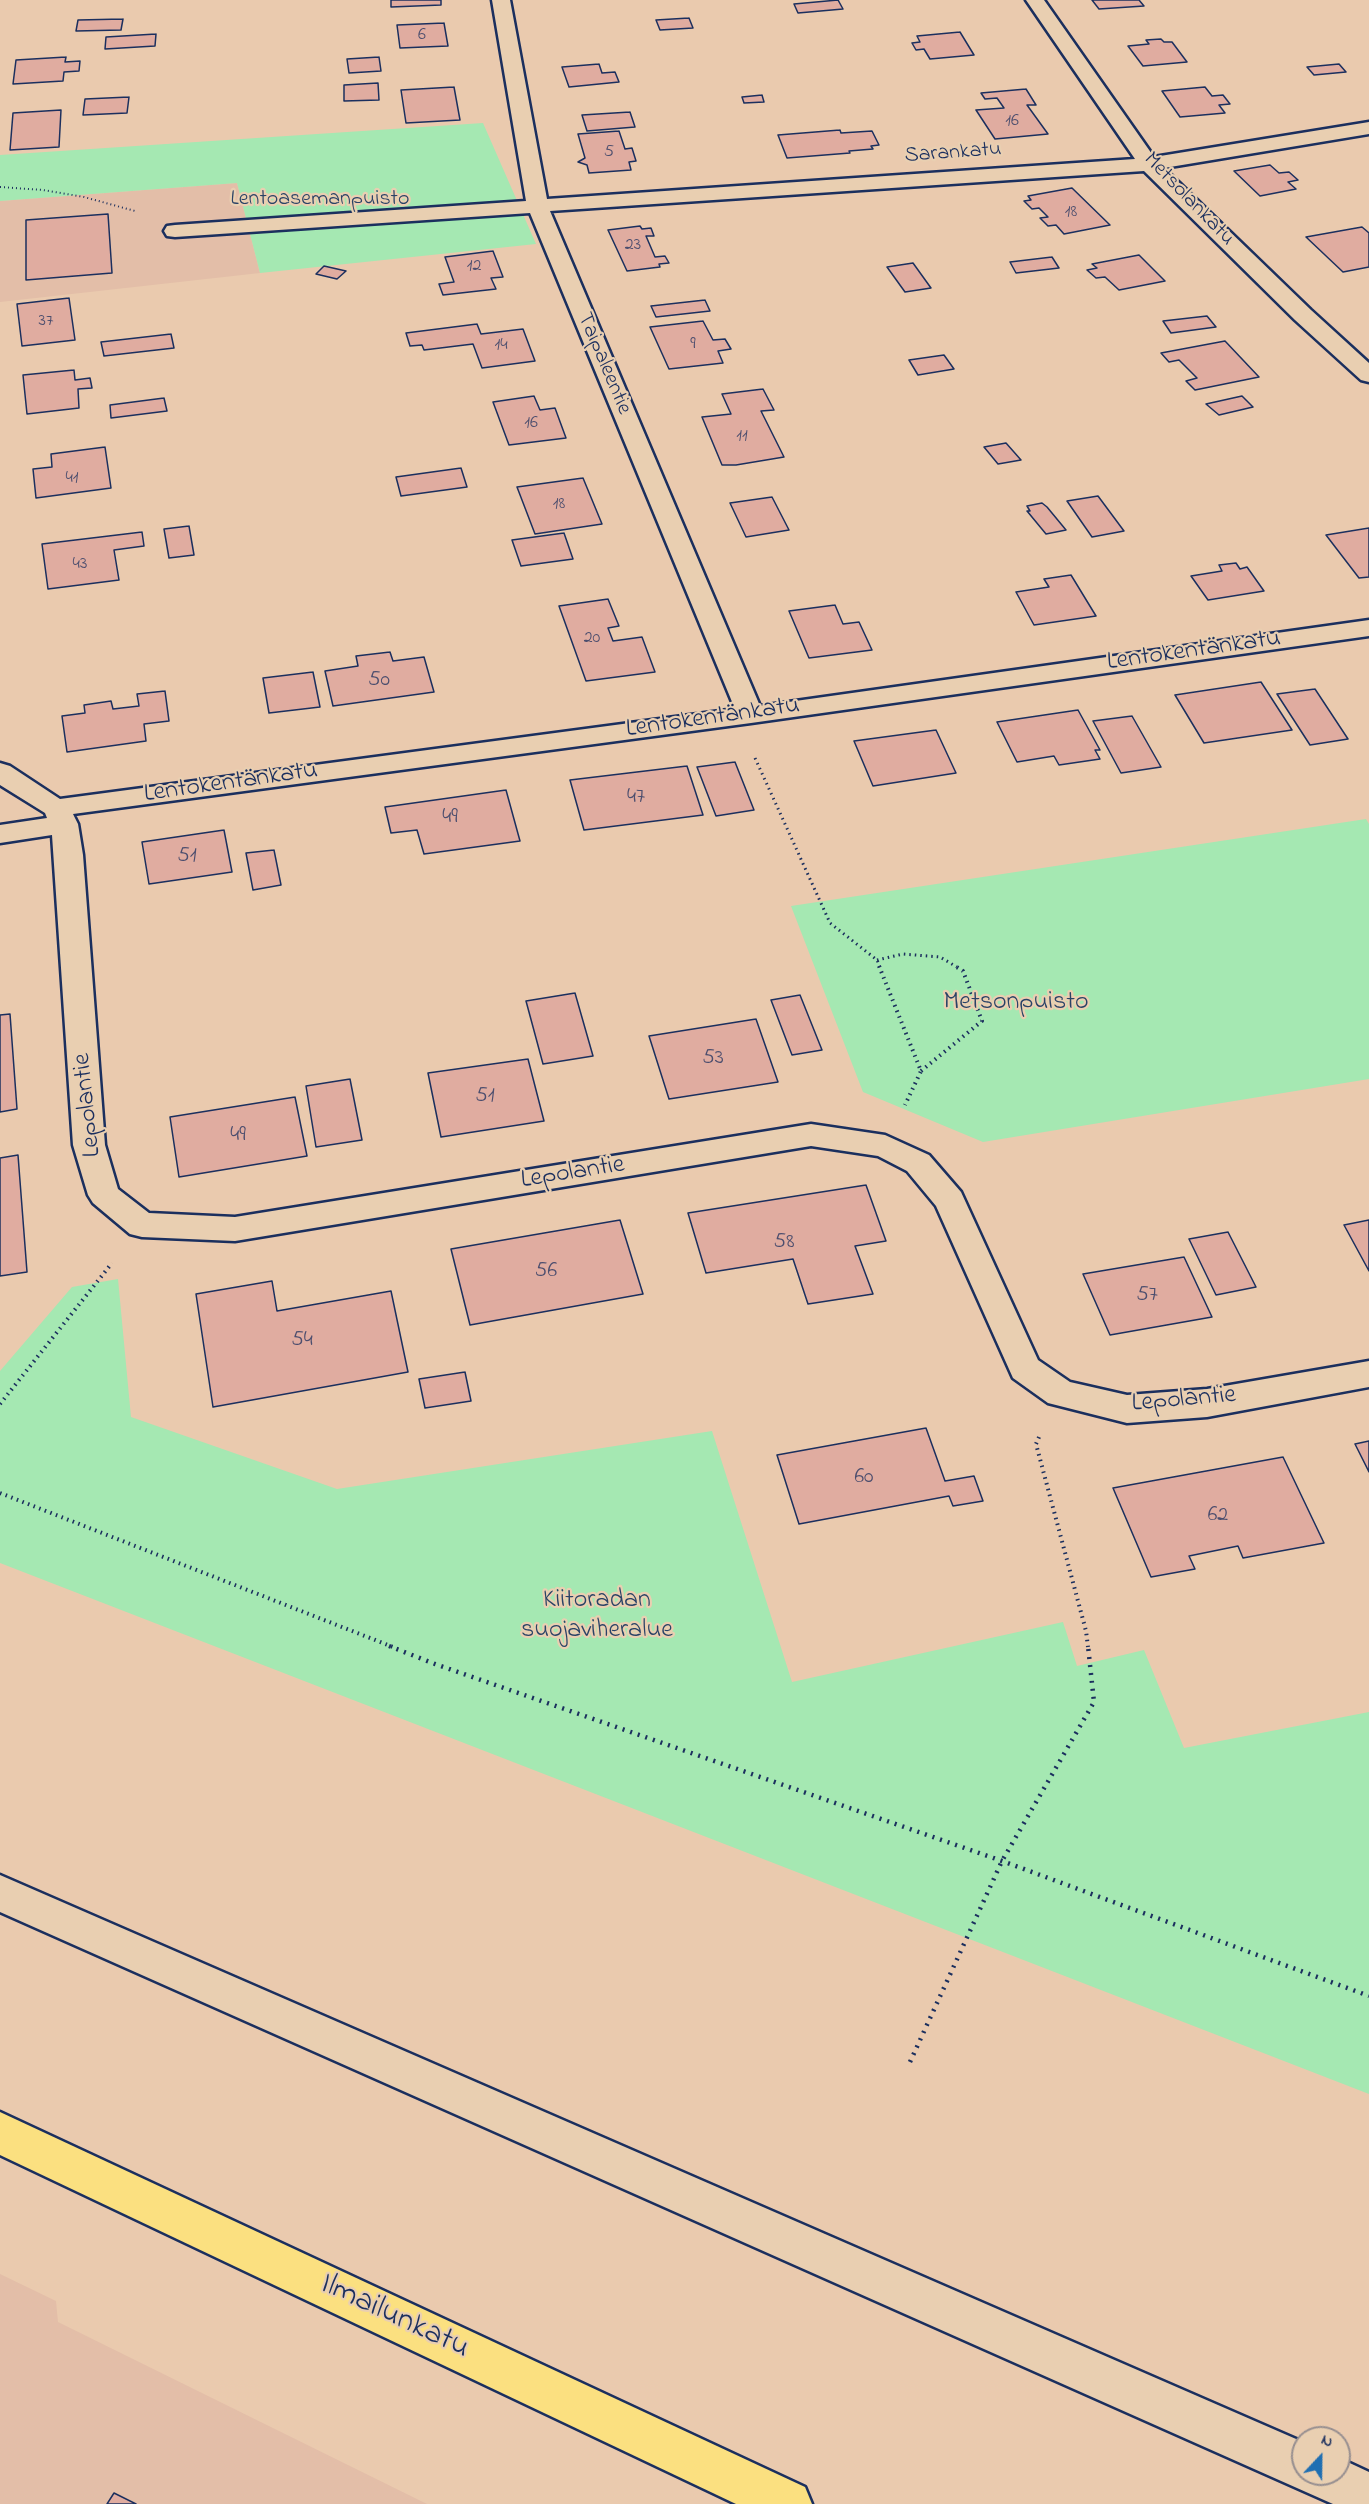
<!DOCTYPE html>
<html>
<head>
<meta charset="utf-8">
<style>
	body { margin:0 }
	#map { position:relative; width:1369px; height:2504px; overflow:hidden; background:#eacaae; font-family:"Indie Flower",sans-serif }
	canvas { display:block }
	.north { position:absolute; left:1291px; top:2426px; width:60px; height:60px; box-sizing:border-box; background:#e9cfb1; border:2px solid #978f90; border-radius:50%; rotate:22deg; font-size:16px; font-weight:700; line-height:24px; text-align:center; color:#1b2f5e }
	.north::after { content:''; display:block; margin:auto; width:21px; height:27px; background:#1f6fb2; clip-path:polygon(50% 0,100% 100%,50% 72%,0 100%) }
</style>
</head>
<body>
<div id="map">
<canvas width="1369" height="2504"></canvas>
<div class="north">N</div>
</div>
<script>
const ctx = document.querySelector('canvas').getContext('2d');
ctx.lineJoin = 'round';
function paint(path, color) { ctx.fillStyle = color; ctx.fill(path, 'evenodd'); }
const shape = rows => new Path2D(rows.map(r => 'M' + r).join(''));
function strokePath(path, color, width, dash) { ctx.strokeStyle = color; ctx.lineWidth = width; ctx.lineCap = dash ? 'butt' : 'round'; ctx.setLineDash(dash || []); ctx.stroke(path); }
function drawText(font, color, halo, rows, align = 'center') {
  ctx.font = font + ' "Indie Flower",sans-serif'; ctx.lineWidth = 4.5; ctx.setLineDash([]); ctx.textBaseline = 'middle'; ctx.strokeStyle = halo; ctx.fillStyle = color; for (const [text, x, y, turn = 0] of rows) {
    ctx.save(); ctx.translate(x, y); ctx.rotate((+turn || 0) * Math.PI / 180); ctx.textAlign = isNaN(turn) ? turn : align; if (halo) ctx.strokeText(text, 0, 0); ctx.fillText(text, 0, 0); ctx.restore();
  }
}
paint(shape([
	[237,183,260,273,0,302,0,201],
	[0,2274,56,2301,58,2322,427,2504,0,2504]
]), '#e3bea8');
paint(shape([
	[483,123,536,244,260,273,237,183,0,201,0,155],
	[1366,819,1369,824,1369,1079,983,1142,863,1092,791,906],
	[118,1279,131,1417,337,1489,712,1431,792,1682,1063,1622,1077,1666,1144,1650,1184,1748,1369,1712,1369,2094,0,1563,0,1371,72,1287]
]), '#a5e8b2');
const building = shape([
	[391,0,441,0,441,5,391,7,391,0],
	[838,0,843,9,798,13,794,4,838,0],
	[1092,0,1139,0,1144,6,1099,9,1092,0],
	[689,18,693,28,660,30,656,20,689,18],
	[123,19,121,30,76,31,78,20,123,19],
	[444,23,448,46,400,48,397,25,444,23],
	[960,32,974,55,930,59,924,49,916,50,912,43,920,42,917,36,960,32],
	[156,34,155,46,105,49,106,37,156,34],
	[1161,39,1164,42,1172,42,1187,62,1143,66,1128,46,1149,44,1146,40,1161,39],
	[66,57,65,62,80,61,79,71,64,72,63,81,13,84,16,60,66,57],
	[379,57,381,71,349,73,347,59,379,57],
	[599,64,602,73,615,72,619,82,569,87,562,67,599,64],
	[1339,64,1346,72,1314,75,1307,67,1339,64],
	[378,83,379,100,344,101,344,85,378,83],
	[454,87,460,120,406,123,401,90,454,87],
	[1205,87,1212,96,1223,95,1230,104,1219,105,1225,113,1180,117,1162,91,1205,87],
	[1026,89,1036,105,1027,105,1048,134,995,139,976,110,1004,108,997,98,985,99,981,93,1026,89],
	[762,95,764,102,744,103,742,97,762,95],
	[129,97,127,113,83,115,85,99,129,97],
	[61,110,59,147,10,150,13,113,61,110],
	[630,112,635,127,587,131,582,115,630,112],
	[840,130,841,133,872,131,879,145,871,146,873,149,849,151,850,153,787,158,778,135,840,130],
	[619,131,625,149,632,148,636,161,629,162,631,170,589,173,587,165,578,162,585,158,578,134,619,131],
	[1270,165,1279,173,1289,172,1298,180,1288,182,1296,189,1260,196,1234,171,1270,165],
	[1072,188,1110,225,1064,234,1056,225,1048,226,1040,218,1048,217,1039,208,1032,209,1024,201,1031,200,1028,196,1072,188],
	[108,214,112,273,26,280,26,220,108,214],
	[640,226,642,229,651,228,654,236,646,236,655,257,665,256,669,263,659,264,660,267,627,271,608,230,640,226],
	[1362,227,1369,233,1369,267,1343,272,1306,237,1362,227],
	[493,251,503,277,491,278,496,289,443,295,439,284,454,282,445,257,493,251],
	[1139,255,1165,281,1119,290,1105,277,1096,278,1087,270,1097,268,1092,264,1139,255],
	[1052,257,1059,268,1016,273,1010,262,1052,257],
	[913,263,931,288,905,292,887,267,913,263],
	[324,266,346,271,337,279,316,274,324,266],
	[69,298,75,340,22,346,17,304,69,298],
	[705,300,710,311,656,317,651,306,705,300],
	[1207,316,1216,327,1171,333,1163,321,1207,316],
	[703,321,713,340,725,339,731,349,718,351,723,363,669,369,650,327,703,321],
	[477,324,481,334,523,329,535,361,482,368,473,344,424,350,422,345,410,346,406,333,477,324],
	[171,334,174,348,104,356,101,342,171,334],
	[1225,341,1259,377,1195,390,1186,381,1197,378,1179,360,1169,362,1161,353,1225,341],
	[944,355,954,369,918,375,909,360,944,355],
	[74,370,75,380,90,378,92,388,78,389,79,408,27,414,23,375,74,370],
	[763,389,774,410,761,411,784,457,736,465,722,465,702,417,731,414,722,394,763,389],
	[534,396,540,410,555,408,566,438,509,445,493,402,534,396],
	[1242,396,1253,407,1219,415,1206,404,1242,396],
	[164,398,167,411,111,418,110,405,164,398],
	[1006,443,1021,460,998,464,984,447,1006,443],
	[105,447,111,488,36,498,33,469,52,467,51,454,105,447],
	[461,468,467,487,401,496,396,477,461,468],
	[583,478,602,524,535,534,517,487,583,478],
	[1098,496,1124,531,1092,537,1067,501,1098,496],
	[772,497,789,530,746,537,730,503,772,497],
	[1042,503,1047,507,1066,530,1046,534,1027,511,1030,511,1027,506,1042,503],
	[189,526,194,555,169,558,164,529,189,526],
	[1369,528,1369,577,1359,578,1326,535,1369,528],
	[142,532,144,546,114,550,119,580,48,589,42,544,142,532],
	[564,533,573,559,521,566,512,540,564,533],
	[1236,563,1240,569,1247,567,1264,591,1208,600,1191,576,1222,571,1219,565,1236,563],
	[1071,575,1096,616,1034,625,1016,592,1049,587,1044,579,1071,575],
	[608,599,619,626,608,628,613,641,642,637,655,672,586,681,559,606,608,599],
	[835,605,843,624,859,622,872,650,809,658,789,611,835,605],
	[390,652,393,661,424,657,434,692,333,706,325,671,358,666,356,656,390,652],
	[313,672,320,707,269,713,263,678,313,672],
	[1261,682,1292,730,1204,743,1175,695,1261,682],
	[1315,689,1348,739,1310,745,1277,694,1315,689],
	[165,691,169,721,144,724,146,741,67,752,62,716,85,713,84,705,111,701,113,709,139,706,137,694,165,691],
	[1078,710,1100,750,1095,750,1100,759,1059,765,1054,756,1017,762,997,722,1078,710],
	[1132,716,1161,767,1121,773,1093,721,1132,716],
	[936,730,956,773,873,786,854,741,936,730],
	[735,762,754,810,716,816,697,767,735,762],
	[687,766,703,815,584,830,570,780,687,766],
	[506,790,520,841,424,854,417,830,391,833,385,807,506,790],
	[224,830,232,872,149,884,142,842,224,830],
	[274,850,281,885,253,890,246,853,274,850],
	[575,993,593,1056,543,1064,526,1001,575,993],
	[800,995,822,1050,792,1055,771,1000,800,995],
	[10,1014,17,1109,0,1112,0,1015,10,1014],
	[756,1019,778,1082,669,1099,649,1036,756,1019],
	[528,1059,544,1121,441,1137,428,1073,528,1059],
	[350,1079,362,1140,316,1147,306,1086,350,1079],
	[295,1097,307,1156,179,1177,170,1117,295,1097],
	[18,1155,27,1272,0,1276,0,1158,18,1155],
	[866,1185,886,1241,855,1246,873,1294,808,1304,793,1259,706,1273,688,1213,866,1185],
	[620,1220,643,1294,470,1325,451,1249,620,1220],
	[1369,1220,1369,1271,1344,1225,1369,1220],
	[1228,1232,1256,1287,1216,1295,1189,1239,1228,1232],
	[1184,1257,1212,1317,1110,1335,1083,1274,1184,1257],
	[272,1281,277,1311,391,1291,408,1372,213,1407,196,1294,272,1281],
	[465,1372,471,1401,425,1408,419,1379,465,1372],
	[926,1428,945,1481,974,1476,983,1501,953,1506,949,1496,799,1524,777,1455,926,1428],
	[1369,1441,1369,1472,1355,1444,1369,1441],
	[1283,1457,1324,1543,1243,1558,1238,1546,1189,1556,1195,1569,1151,1577,1113,1488,1283,1457],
	[114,2493,136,2504,107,2504,114,2493]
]);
paint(building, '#e0aca0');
strokePath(building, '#1b2f5e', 1.5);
const minor = shape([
	[492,0,510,0,547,199,1135,159,1026,0,1044,0,1154,157,1369,122,1369,134,1164,168,1311,310,1369,363,1369,382,1361,380,1295,320,1144,171,550,211,760,706,1369,620,1369,636,751,723,73,814,78,824,83,855,105,1145,118,1189,149,1213,235,1217,811,1124,885,1135,929,1155,961,1192,1038,1360,1070,1382,1127,1395,1207,1389,1369,1361,1369,1387,1207,1417,1127,1423,1048,1403,1013,1378,936,1206,907,1171,878,1156,811,1146,235,1241,142,1237,130,1234,93,1203,88,1195,73,1145,52,835,0,843,0,825,47,818,45,813,0,785,0,763,10,766,60,799,735,709,530,213,175,237,167,236,164,231,167,226,175,225,526,201,492,0],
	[0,1875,1303,2442,1303,2474,1339,2474,1339,2458,1369,2472,1369,2504,1333,2504,0,1912,0,1875]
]);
const major = shape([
	[0,2112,805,2487,812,2504,736,2504,0,2155,0,2112]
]);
strokePath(minor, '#1b2f5e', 5);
strokePath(major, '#1b2f5e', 5);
strokePath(shape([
	[0,187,43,190,84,197,135,211]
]), '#1b2f5e', 2, [1, 3]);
strokePath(shape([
	[755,758,830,923,877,960,880,967],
	[877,960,903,954,940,957,957,967]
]), '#1b2f5e', 3, [1.5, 4]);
strokePath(shape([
	[879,966,921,1071,905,1105],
	[921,1071,982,1021,963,971,955,966],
	[0,1404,112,1263],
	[1039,1437,1036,1444,1086,1631,1088,1647],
	[0,1493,393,1647]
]), '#1b2f5e', 4, [1.5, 4.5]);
strokePath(shape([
	[389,1646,435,1664,1002,1861,1369,1996],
	[910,2062,1002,1861,1094,1702,1088,1646]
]), '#1b2f5e', 4.5, [2, 6]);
paint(minor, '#e9cfb1');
paint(major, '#fbe080');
drawText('18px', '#4c4e6e', null, [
	["6",422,36],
	["16",1012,122],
	["5",609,153],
	["18",1071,213],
	["23",633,246],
	["12",474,267],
	["37",46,322],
	["9",693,345],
	["14",501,346],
	["16",531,424],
	["11",742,437],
	["41",72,479],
	["18",559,505],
	["43",80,565],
	["20",592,639]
]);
drawText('22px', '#1b2f5e', '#e9cfb1', [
	["Sarankatu",953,154,-4],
	["Metsolankatu",1188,200,46],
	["Taipaleentie",603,364,67]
]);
drawText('22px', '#294266', '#e9cfb1', [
	["Lentoasemanpuisto",320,200]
]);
drawText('22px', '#4c4e6e', null, [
	["50",379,681],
	["47",636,798],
	["49",450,818],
	["51",187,857],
	["53",713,1059],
	["51",485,1097],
	["49",238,1136],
	["58",784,1243],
	["56",546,1272],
	["57",1147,1296],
	["54",302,1341],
	["60",864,1478],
	["62",1218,1516]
]);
drawText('26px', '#1b2f5e', '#e9cfb1', [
	["Lentokentänkatu",1194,652,-8],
	["Lentokentänkatu",713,719,-8],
	["Lentokentänkatu",231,784,-8],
	["Lepolantie",89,1105,-96],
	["Lepolantie",573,1174,-9],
	["Lepolantie",1184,1401,-5]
]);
drawText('26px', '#294266', '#e9cfb1', [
	["Metsonpuisto",1016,1004],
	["Kiitoradan",597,1602],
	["suojaviheralue",597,1632]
]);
drawText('32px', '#1b2f5e', '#e9cfb1', [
	["Ilmailunkatu",394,2318,25]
]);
</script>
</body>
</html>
